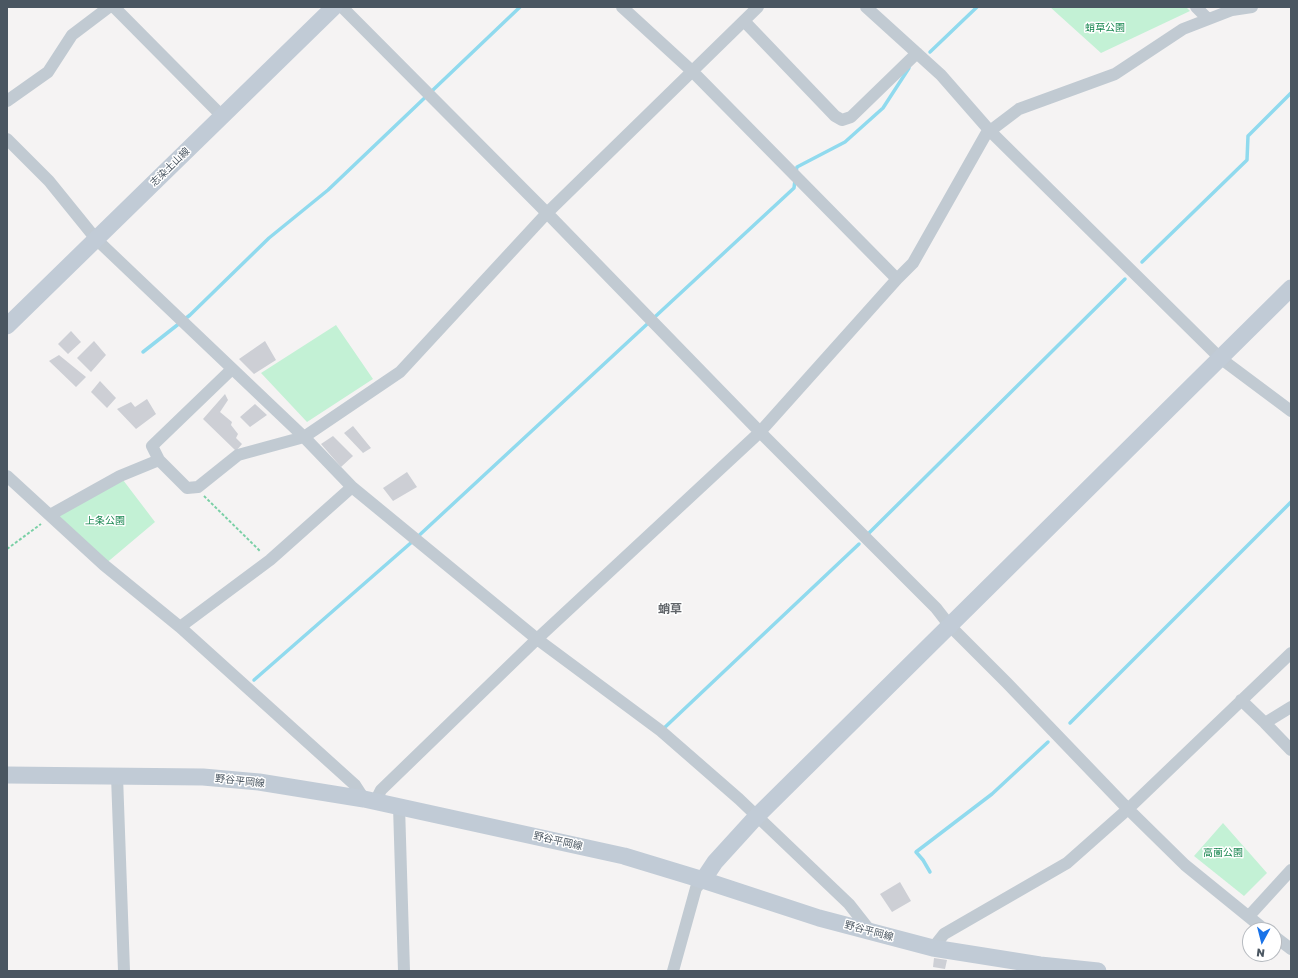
<!DOCTYPE html>
<html>
<head>
<meta charset="utf-8">
<style>
	body { margin:0 }
	#map { position:relative; width:1298px; height:978px; overflow:hidden; background:#f5f3f3; font-family:"Golos Text",sans-serif }
	canvas { display:block }
	.frame { position:absolute; inset:0; border:8px solid #4a5661; pointer-events:none }
	.north { position:absolute; left:1242px; top:922px; width:40px; height:40px; box-sizing:border-box; background:#fff; border:1px solid #b7bbc0; border-radius:50%; rotate:187deg; font-size:11px; font-weight:700; line-height:16px; text-align:center; color:#4a5661 }
	.north::after { content:''; display:block; margin:auto; width:14px; height:18px; background:#1a73e8; clip-path:polygon(50% 0,100% 100%,50% 72%,0 100%) }
</style>
</head>
<body>
<div id="map">
<canvas width="1298" height="978"></canvas>
<div class="frame"></div>
<div class="north">N</div>
</div>
<script>
const ctx = document.querySelector('canvas').getContext('2d');
ctx.lineJoin = 'round';
function paint(path, color) { ctx.fillStyle = color; ctx.fill(path, 'evenodd'); }
const shape = rows => new Path2D(rows.map(r => 'M' + r).join(''));
function strokePath(path, color, width, dash) { ctx.strokeStyle = color; ctx.lineWidth = width; ctx.lineCap = dash ? 'butt' : 'round'; ctx.setLineDash(dash || []); ctx.stroke(path); }
function drawText(font, color, halo, rows, align = 'center') {
  ctx.font = font + ' "Golos Text","Noto Sans JP",sans-serif'; ctx.lineWidth = 3; ctx.setLineDash([]); ctx.textBaseline = 'middle'; ctx.strokeStyle = halo; ctx.fillStyle = color; for (const [text, x, y, turn = 0] of rows) {
    ctx.save(); ctx.translate(x, y); ctx.rotate((+turn || 0) * Math.PI / 180); ctx.textAlign = isNaN(turn) ? turn : align; if (halo) ctx.strokeText(text, 0, 0); ctx.fillText(text, 0, 0); ctx.restore();
  }
}
paint(shape([
	[1050,7,1186,7,1190,11,1101,53],
	[336,325,373,379,307,422,261,373],
	[120,476,155,522,104,565,50,515],
	[1223,823,1267,873,1244,896,1194,856]
]), '#c3f1d5');
strokePath(shape([
	[930,52,977,7],
	[796,172,797,167,845,142,883,108,909,68],
	[1142,262,1247,160,1248,136,1291,93],
	[143,352,190,315,269,238,328,190,520,7],
	[869,533,1125,279],
	[254,680,413,541,794,188,795,180],
	[1070,723,1291,502],
	[662,730,859,544],
	[930,872,923,860,916,852,992,794,1048,742]
]), '#90daee', 3.5);
paint(shape([
	[71,331,81,342,68,354,58,344],
	[94,341,106,355,91,372,77,358],
	[265,341,276,360,254,374,239,359],
	[59,355,86,377,76,387,49,361],
	[100,381,116,398,107,408,91,392],
	[225,394,228,400,220,412,232,422,231,425,238,434,236,438,242,444,236,451,203,419],
	[147,399,156,414,136,429,117,409,131,402,135,407],
	[255,404,267,415,250,427,240,417],
	[353,426,371,448,363,453,344,433],
	[333,436,353,456,341,467,321,444],
	[407,472,417,487,393,501,383,488],
	[900,882,911,901,892,912,880,894],
	[934,958,947,960,945,969,933,967]
]), '#cdcfd5');
strokePath(shape([
	[204,496,261,552],
	[7,549,41,524]
]), '#7ad0a6', 2, [3, 2]);
strokePath(shape([
	[114,7,222,116],
	[342,7,547,213,760,432,936,608,950,626,1007,683,1128,809,1185,865,1265,930],
	[622,7,693,72,897,279],
	[866,7,941,75,990,131,1220,358,1291,411],
	[1196,7,1208,19],
	[744,21,835,116,842,120,851,117,917,53],
	[7,101,48,72,72,35,109,7],
	[7,139,49,181,96,239,304,437,352,487,537,639,661,731,739,799,849,904,871,932],
	[159,460,152,446,232,369],
	[7,476,104,565,180,627,355,785,364,799],
	[50,515,120,476,159,460,187,488,198,487,238,455,304,437,400,372,547,213,758,7],
	[180,627,270,560,352,487],
	[1241,700,1265,723,1291,750],
	[1265,723,1291,707],
	[117,776,124,971],
	[375,802,381,790,537,639,760,432,897,279,913,263,986,134,1019,109,1115,74,1183,29,1232,10,1252,7],
	[399,806,404,971],
	[1249,916,1291,870],
	[1274,936,1291,949],
	[933,948,944,934,1067,863,1128,809,1291,653],
	[673,971,696,888,703,880]
]), '#c1cad2', 12);
strokePath(shape([
	[7,326,334,7],
	[7,775,203,777,259,782,364,799,624,856,703,880,819,918,933,948,1040,965,1098,971],
	[703,880,715,862,756,817,1291,288]
]), '#c1cbd6', 17);
drawText('10px', '#17864f', '#fff', [
	["蛸草公園",1105,28],
	["上条公園",105,521],
	["高薗公園",1223,853]
]);
drawText('10px', '#4a5661', '#fff', [
	["志染土山線",170,167,-44],
	["野谷平岡線",240,781,6],
	["野谷平岡線",558,841,13],
	["野谷平岡線",869,931,15]
]);
drawText('bold 12px', '#5f6368', '#fff', [
	["蛸草",670,609]
]);
</script>
</body>
</html>
